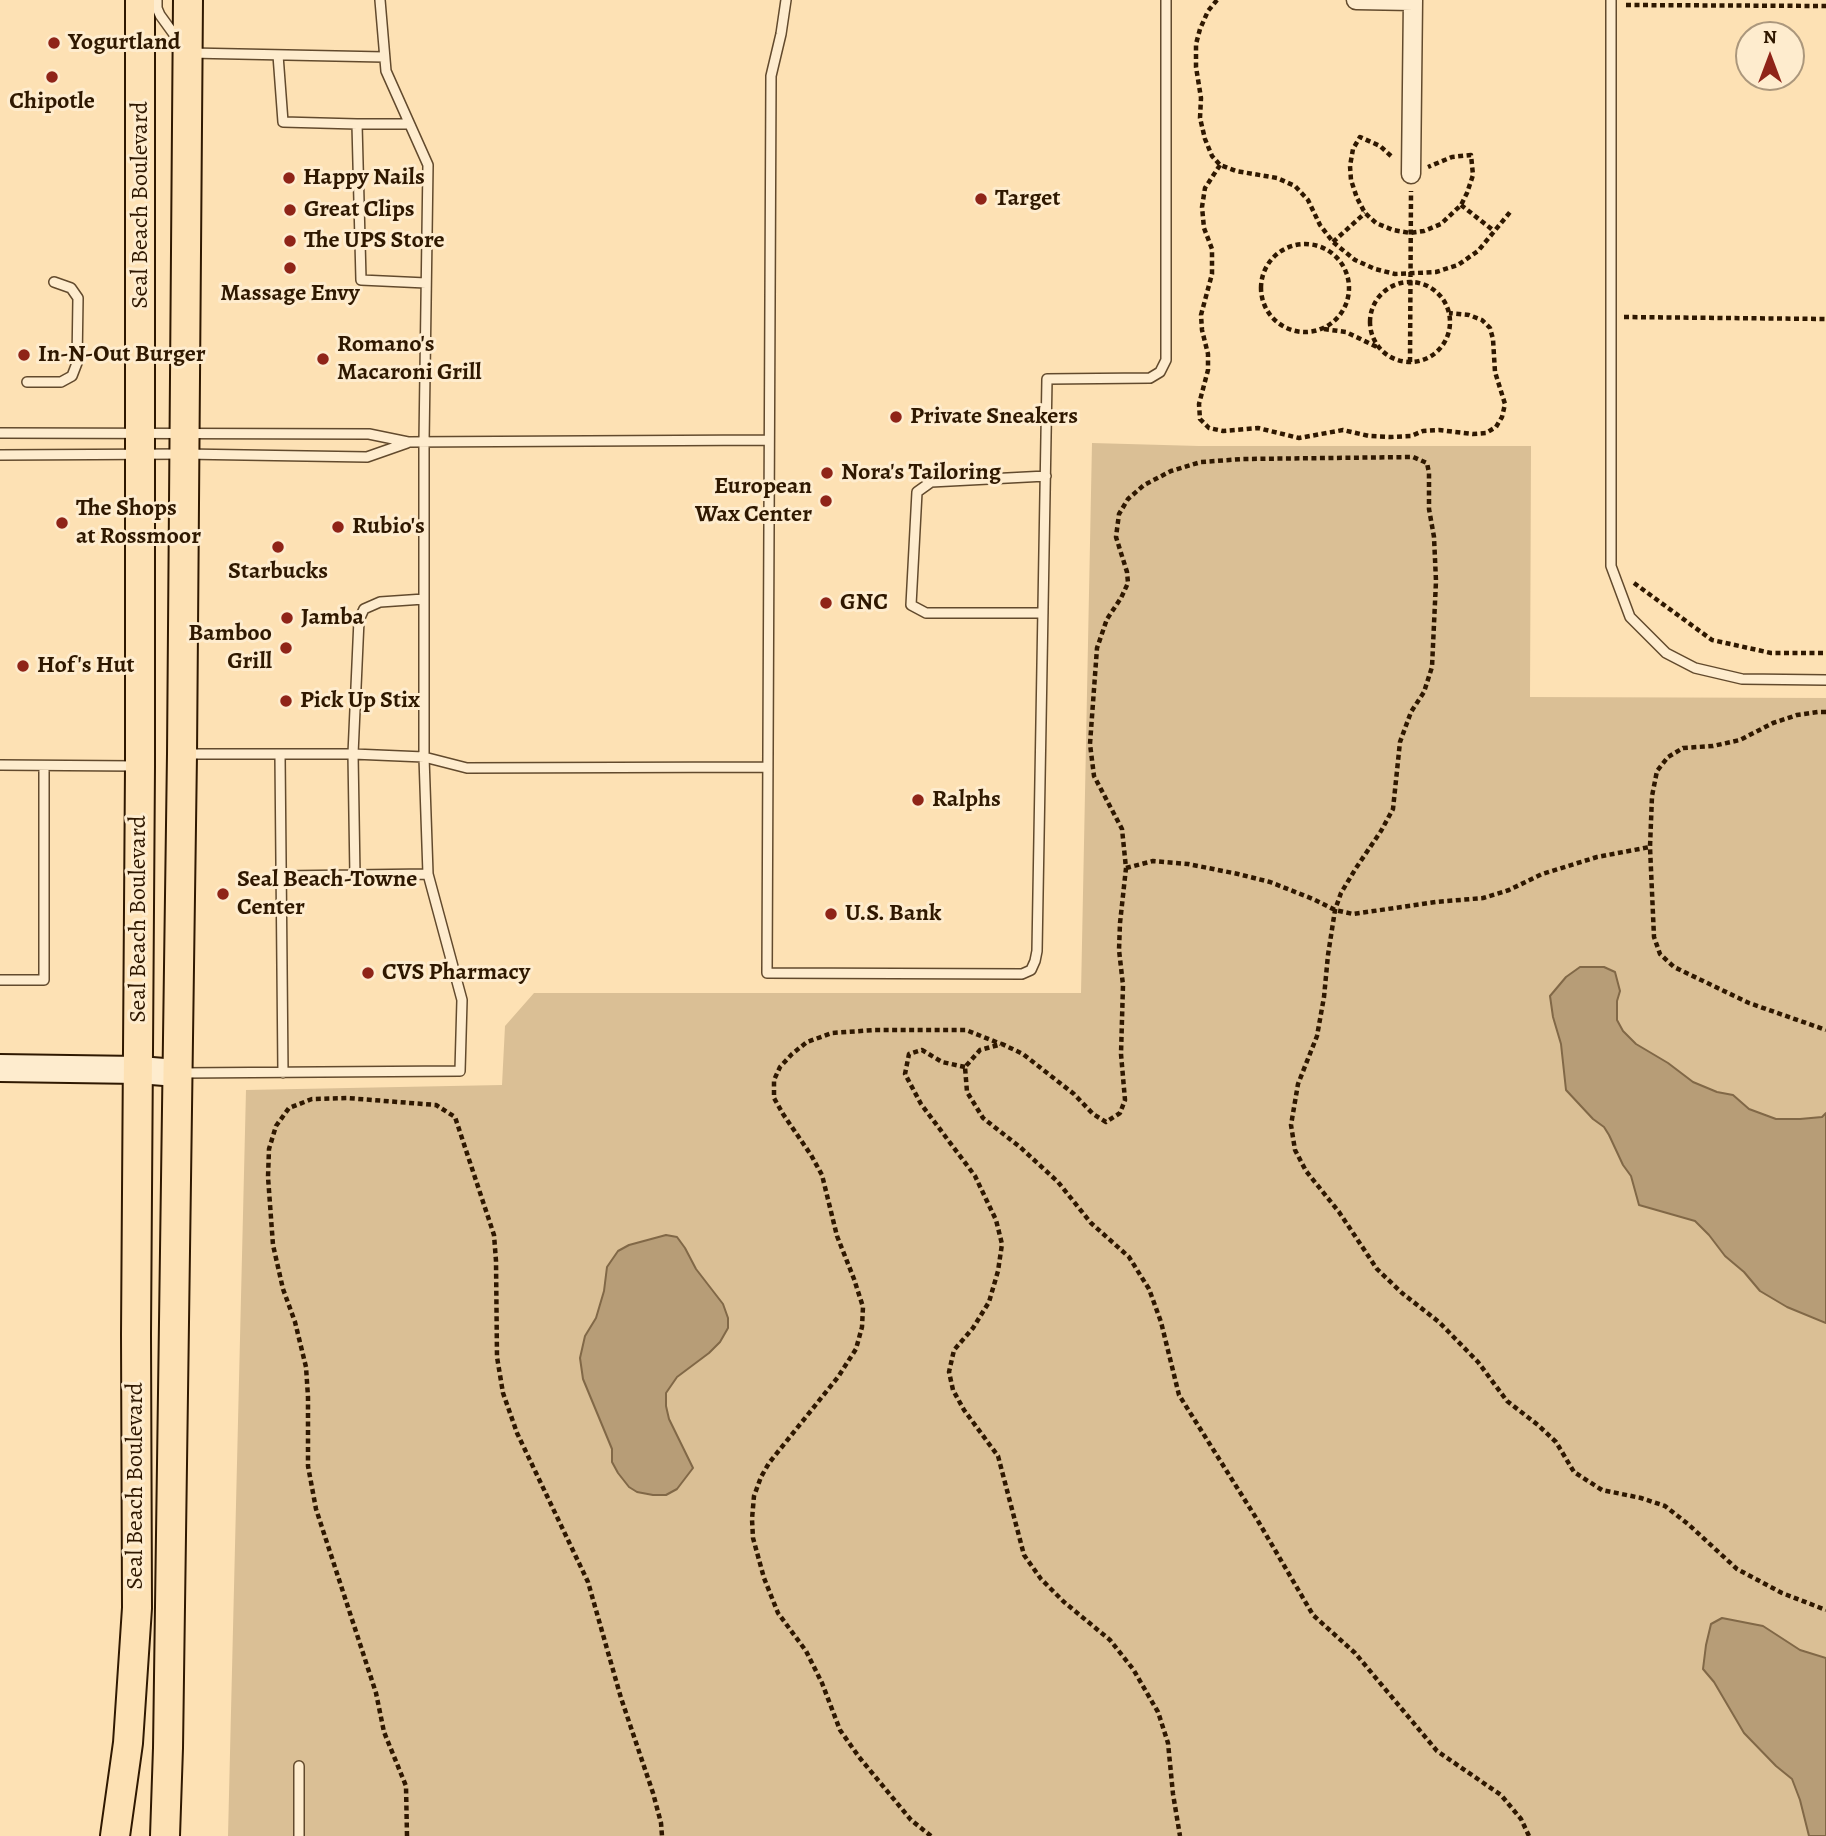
<!DOCTYPE html>
<html>
<head>
<meta charset="utf-8">
<style>
	body { margin:0 }
	#map { position:relative; width:1826px; height:1836px; overflow:hidden; background:#fde1b4; font-family:Alegreya,serif }
	canvas { display:block }
	.north { position:absolute; left:1735px; top:21px; width:70px; height:70px; box-sizing:border-box; background:#feecce; border:2px solid #ab977c; border-radius:50%; rotate:0deg; font-size:19px; font-weight:700; line-height:28px; text-align:center; color:#2f1800 }
	.north::after { content:''; display:block; margin:auto; width:24px; height:32px; background:#8f2418; clip-path:polygon(50% 0,100% 100%,50% 72%,0 100%) }
</style>
</head>
<body>
<div id="map">
<canvas width="1826" height="1836"></canvas>
<div class="north">N</div>
</div>
<script>
const ctx = document.querySelector('canvas').getContext('2d');
ctx.lineJoin = 'round';
function paint(path, color) { ctx.fillStyle = color; ctx.fill(path, 'evenodd'); }
const shape = rows => new Path2D(rows.map(r => 'M' + r).join(''));
function strokePath(path, color, width, dash) { ctx.strokeStyle = color; ctx.lineWidth = width; ctx.lineCap = dash ? 'butt' : 'round'; ctx.setLineDash(dash || []); ctx.stroke(path); }
function drawText(font, color, halo, rows, align = 'center') {
  ctx.font = font + ' Alegreya,serif'; ctx.lineWidth = 6; ctx.setLineDash([]); ctx.textBaseline = 'middle'; ctx.strokeStyle = halo; ctx.fillStyle = color; for (const [text, x, y, turn = 0] of rows) {
    ctx.save(); ctx.translate(x, y); ctx.rotate((+turn || 0) * Math.PI / 180); ctx.textAlign = isNaN(turn) ? turn : align; if (halo) ctx.strokeText(text, 0, 0); ctx.fillText(text, 0, 0); ctx.restore();
  }
}
paint(shape([
	[1092,443,1199,446,1531,446,1530,697,1826,698,1826,1836,228,1836,246,1090,502,1085,505,1026,534,993,1081,993]
]), '#dabf95');
const water = shape([
	[1580,967,1604,967,1615,972,1620,991,1617,1001,1617,1020,1623,1031,1636,1044,1668,1063,1693,1082,1717,1092,1733,1095,1749,1109,1776,1119,1800,1119,1822,1117,1826,1113,1826,1323,1787,1307,1760,1291,1744,1272,1725,1256,1709,1235,1695,1221,1639,1205,1631,1176,1623,1165,1609,1135,1604,1127,1593,1119,1566,1090,1561,1044,1553,1017,1550,996,1566,977,1580,967],
	[666,1235,677,1237,685,1248,696,1269,723,1304,728,1318,728,1328,720,1342,709,1353,677,1377,666,1393,666,1406,669,1419,693,1468,677,1489,666,1495,653,1495,637,1492,629,1487,618,1473,612,1462,612,1449,583,1379,580,1358,585,1336,596,1318,604,1291,607,1267,618,1251,629,1245,666,1235],
	[1722,1618,1763,1626,1800,1650,1826,1658,1826,1836,1809,1836,1800,1800,1792,1779,1776,1766,1744,1733,1714,1682,1703,1669,1706,1645,1711,1624,1722,1618]
]);
paint(water, '#b79d77');
strokePath(water, '#816847', 2);
const lane = shape([
	[157,0,157,8,160,15,181,44],
	[786,0,781,34,771,76,767,973,1022,974,1031,970,1035,961,1037,951,1047,379,1150,378,1160,372,1166,360,1166,0],
	[1611,0,1611,566,1630,617,1666,653,1695,668,1742,679,1826,680],
	[190,53,384,57],
	[278,55,283,122,357,124,361,280,426,283],
	[357,124,409,124],
	[27,382,61,382,72,376,77,363,78,298,71,288,54,282],
	[0,433,369,434,408,442,769,440],
	[0,455,184,454,367,457,407,443],
	[1043,613,926,613,911,605,917,492,931,482,1046,476],
	[187,754,353,754,424,757,467,768,768,767],
	[280,755,283,1073],
	[0,765,135,766],
	[281,876,428,874],
	[355,876,353,754,359,620,364,609,380,602,424,599],
	[0,980,44,980,44,766],
	[182,1073,460,1071,462,1000,428,874,424,757,424,442,428,165,386,71,380,0],
	[299,1836,299,1766]
]);
const street = shape([
	[1356,0,1413,1],
	[1411,174,1413,0]
]);
const secondary = shape([
	[0,1068,139,1070,177,1073]
]);
const primary = shape([
	[115,1836,128,1743,137,1608,136,1334,140,766,140,0],
	[165,1836,168,1748,182,754,188,0]
]);
strokePath(lane, '#624a2d', 12);
strokePath(street, '#624a2d', 21);
strokePath(secondary, '#2f1800', 30);
strokePath(primary, '#2f1800', 32);
strokePath(shape([
	[1217,0,1208,11,1200,29,1196,44,1196,67,1201,98,1200,118,1205,139,1212,156,1220,165,1236,171,1277,178,1295,186,1308,200,1320,225,1333,242,1355,260,1375,269,1395,274,1436,272,1458,265,1478,251,1511,211],
	[1626,5,1826,6],
	[1391,156,1380,146,1360,137,1353,149,1350,166,1351,180,1357,198,1365,213,1376,223,1393,230,1410,233,1424,231,1441,224,1461,205,1467,193,1473,175,1471,155,1452,157,1428,167],
	[1220,165,1205,188,1202,207,1204,228,1212,249,1212,274,1201,315,1202,330,1208,354,1208,370,1199,404,1200,419,1209,428,1223,431,1258,428,1299,438,1343,430,1369,436,1391,437,1411,436,1423,431,1439,430,1473,434,1486,433,1496,427,1502,417,1505,404,1495,372,1493,339,1490,328,1482,320,1469,315,1449,313],
	[1461,205,1494,231],
	[1333,242,1365,213],
	'1261 288a44 44 0 1 1 88 0a44 44 0 1 1-88 0Z',
	'1370 322a40 40 0 1 1 80 0a40 40 0 1 1-80 0Z',
	[1624,317,1826,319],
	[1324,329,1346,332,1379,348],
	[1410,362,1411,191],
	[1634,583,1712,640,1771,653,1826,653],
	[1826,712,1818,712,1797,715,1773,723,1740,740,1713,746,1683,748,1668,757,1657,771,1652,796,1650,847,1654,937,1660,954,1674,967,1749,1003,1826,1030],
	[1126,868,1153,861,1188,864,1238,874,1270,882,1313,899,1335,910,1353,914,1436,902,1483,898,1509,890,1542,874,1597,857,1650,847],
	[965,1067,942,1062,922,1050,909,1054,905,1074,921,1104,975,1176,996,1220,1002,1244,998,1271,989,1302,973,1328,954,1350,949,1372,953,1390,964,1410,998,1456,1024,1555,1041,1579,1064,1602,1110,1640,1133,1669,1158,1712,1168,1743,1173,1794,1180,1836],
	[407,1836,406,1786,384,1732,376,1693,316,1509,308,1466,308,1397,306,1367,295,1322,283,1289,273,1245,268,1177,269,1149,276,1126,289,1108,312,1099,347,1098,436,1105,455,1117,494,1235,496,1261,497,1357,503,1393,517,1433,588,1582,621,1698,653,1793,661,1823,662,1836],
	[931,1836,911,1820,859,1757,840,1730,822,1683,806,1651,778,1613,764,1578,753,1538,752,1519,754,1496,761,1477,769,1463,838,1377,856,1349,862,1327,863,1307,854,1279,837,1236,822,1175,811,1155,783,1114,774,1098,774,1080,780,1067,792,1054,807,1042,832,1033,875,1030,966,1030,1001,1044],
	[1529,1836,1521,1819,1501,1795,1437,1751,1355,1653,1313,1615,1258,1521,1179,1395,1161,1322,1149,1289,1129,1257,1091,1223,1058,1182,1020,1147,983,1118,967,1092,965,1067,980,1050,1002,1044,1023,1054,1074,1094,1093,1114,1106,1122,1120,1113,1125,1100,1121,1054,1123,985,1119,950,1120,923,1126,868,1122,829,1094,776,1090,744,1097,648,1107,619,1121,598,1128,583,1127,572,1116,537,1119,514,1128,499,1144,485,1171,471,1201,462,1243,459,1413,457,1427,463,1429,473,1429,509,1434,537,1436,581,1432,667,1424,692,1411,712,1400,742,1393,809,1381,831,1356,868,1341,893,1335,910,1328,955,1324,997,1317,1036,1298,1084,1291,1125,1295,1150,1306,1171,1339,1212,1377,1269,1402,1293,1439,1322,1478,1362,1507,1401,1538,1425,1556,1442,1574,1472,1602,1490,1641,1498,1665,1506,1688,1524,1737,1569,1782,1593,1826,1610]
]), '#2f1800', 4.5, [5, 3.5]);
strokePath(lane, '#feecce', 9);
strokePath(street, '#feecce', 18);
strokePath(secondary, '#feecce', 26);
strokePath(primary, '#fde1b4', 28);
for (const [x, y, r, color] of [
	[54,43,7,"#8f2418"],
	[52,77,7,"#8f2418"],
	[289,178,7,"#8f2418"],
	[981,199,7,"#8f2418"],
	[290,210,7,"#8f2418"],
	[290,241,7,"#8f2418"],
	[290,268,7,"#8f2418"],
	[24,355,7,"#8f2418"],
	[323,359,7,"#8f2418"],
	[896,417,7,"#8f2418"],
	[827,473,7,"#8f2418"],
	[826,501,7,"#8f2418"],
	[62,523,7,"#8f2418"],
	[338,527,7,"#8f2418"],
	[278,547,7,"#8f2418"],
	[826,603,7,"#8f2418"],
	[287,618,7,"#8f2418"],
	[286,648,7,"#8f2418"],
	[23,666,7,"#8f2418"],
	[286,701,7,"#8f2418"],
	[918,800,7,"#8f2418"],
	[223,894,7,"#8f2418"],
	[831,914,7,"#8f2418"],
	[368,973,7,"#8f2418"]
]) { const dot = new Path2D(); dot.arc(x, y, r, 0, 2 * Math.PI); ctx.fillStyle = color; ctx.fill(dot); strokePath(dot, '#feecce', 2.5); }
drawText('bold 24px', '#2f1800', '#feecce', [
	["Yogurtland",68,43],
	["Chipotle",52,102,"center"],
	["Happy Nails",303,178],
	["Target",995,199],
	["Great Clips",304,210],
	["The UPS Store",304,241],
	["Massage Envy",290,294,"center"],
	["Romano's",337,345],
	["Macaroni Grill",337,373],
	["In-N-Out Burger",38,355],
	["Private Sneakers",910,417],
	["Nora's Tailoring",841,473],
	["European",812,487,"right"],
	["Wax Center",812,515,"right"],
	["The Shops",76,509],
	["at Rossmoor",76,537],
	["Rubio's",352,527],
	["Starbucks",278,572,"center"],
	["GNC",840,603],
	["Jamba",301,618],
	["Bamboo",272,634,"right"],
	["Grill",272,662,"right"],
	["Hof's Hut",37,666],
	["Pick Up Stix",300,701],
	["Ralphs",932,800],
	["Seal Beach-Towne",237,880],
	["Center",237,908],
	["U.S. Bank",845,914],
	["CVS Pharmacy",382,973]
], 'left');
drawText('24px', '#2f1800', '#feecce', [
	["Seal Beach Boulevard",141,205,-90],
	["Seal Beach Boulevard",139,919,-90],
	["Seal Beach Boulevard",136,1486,-90]
]);
</script>
</body>
</html>
